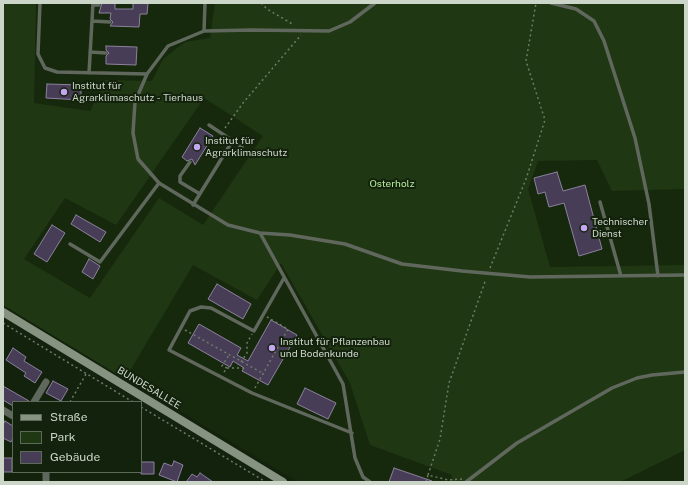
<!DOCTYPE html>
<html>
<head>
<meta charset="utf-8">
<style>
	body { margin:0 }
	#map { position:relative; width:688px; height:485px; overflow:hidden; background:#13220c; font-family:"Public Sans",sans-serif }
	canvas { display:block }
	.frame { position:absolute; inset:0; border:4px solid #ccd6c8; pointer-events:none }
	.legend { position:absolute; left:12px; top:401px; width:130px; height:72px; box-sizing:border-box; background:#13220c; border:1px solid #5d6a57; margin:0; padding:5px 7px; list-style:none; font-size:12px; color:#ccd6c8 }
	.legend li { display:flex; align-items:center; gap:8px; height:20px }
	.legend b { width:20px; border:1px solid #5d6a57 }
</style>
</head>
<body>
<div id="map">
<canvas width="688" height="485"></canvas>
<div class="frame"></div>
<ul class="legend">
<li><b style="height:5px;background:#869380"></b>Straße</li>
<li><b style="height:11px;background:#203713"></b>Park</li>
<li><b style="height:11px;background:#483d57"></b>Gebäude</li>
</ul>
</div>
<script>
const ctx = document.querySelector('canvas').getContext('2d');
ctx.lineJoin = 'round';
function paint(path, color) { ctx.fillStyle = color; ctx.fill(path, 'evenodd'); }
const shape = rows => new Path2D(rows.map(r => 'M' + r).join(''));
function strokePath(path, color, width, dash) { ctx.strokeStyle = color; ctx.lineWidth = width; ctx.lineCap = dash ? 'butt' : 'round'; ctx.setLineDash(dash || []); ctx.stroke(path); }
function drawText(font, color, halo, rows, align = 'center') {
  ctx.font = font + ' "Public Sans",sans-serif'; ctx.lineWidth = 4; ctx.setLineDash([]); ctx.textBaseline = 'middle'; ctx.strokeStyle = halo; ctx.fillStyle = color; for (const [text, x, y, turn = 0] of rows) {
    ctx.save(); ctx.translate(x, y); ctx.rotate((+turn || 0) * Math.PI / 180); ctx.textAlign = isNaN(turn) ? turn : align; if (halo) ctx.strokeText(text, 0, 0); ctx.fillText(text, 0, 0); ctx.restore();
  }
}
paint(shape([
	[3,3,685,3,685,482,298,482,3,305]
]), '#16290c');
paint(shape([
	[3,3,36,3,34,103,90,111,105,80,152,81,163,59,185,42,210,38,215,3,685,3,685,189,612,191,597,160,538,161,528,189,550,267,685,265,685,450,620,482,451,482,452,475,370,445,350,383,281,263,257,300,193,265,125,379,3,305],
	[204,98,263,136,203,225,159,198,90,298,24,259,65,198,116,225]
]), '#203713');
const building = shape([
	[102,3,115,3,115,9,133,9,133,3,148,3,147,14,140,14,139,27,110,26,113,22,110,19,111,13,99,13,102,3],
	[106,46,137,47,136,65,106,64,106,56,109,53,106,50,106,46],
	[47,84,81,85,81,100,46,98,47,84],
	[200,128,213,136,195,165,192,159,187,161,182,157,200,128],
	[557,172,563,191,585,185,602,249,579,256,564,203,549,207,545,192,538,194,534,178,557,172],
	[76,215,106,232,100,242,71,224,76,215],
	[52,225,65,233,47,262,34,254,52,225],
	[89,259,100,266,93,279,82,272,89,259],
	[217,284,251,304,243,319,208,299,217,284],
	[271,320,297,335,268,385,242,371,244,368,233,361,230,367,188,343,199,324,241,348,237,355,248,361,271,320],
	[13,348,26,357,24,361,42,372,35,383,24,376,26,373,6,360,13,348],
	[53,381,68,389,61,401,46,393,53,381],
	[3,386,29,401,29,402,13,402,13,406,3,400,3,386],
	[305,388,336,403,328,419,297,404,305,388],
	[5,421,13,426,13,438,11,442,3,438,3,425,5,421],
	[3,458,12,458,12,472,3,472,3,458],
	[174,461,183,465,177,482,159,475,164,463,172,466,174,461],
	[141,462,154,462,154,474,141,474,141,462],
	[394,468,432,481,432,482,389,482,394,468],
	[200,473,213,482,186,482,192,474,197,477,200,473]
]);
paint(building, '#483d57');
strokePath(building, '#8c819e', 1);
strokePath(shape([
	[261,3,267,9,294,25],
	[225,128,243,103,301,35],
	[490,268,526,179,545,120,526,61,536,3],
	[3,323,133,402],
	[185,330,264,374],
	[241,362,247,353,247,343,252,334],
	[227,368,222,366,229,355],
	[224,372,227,368,244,368],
	[255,388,288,329,267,317],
	[70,402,86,374],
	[141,407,266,482],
	[428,475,440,439,449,383,486,279],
	[426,482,428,475,448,480,462,479]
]), '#6f7b69', 1.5, [2, 3]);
strokePath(shape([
	[40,3,38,54,45,68,57,72,147,74],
	[375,3,350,22,329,31,252,30,204,31,168,46,147,74,135,102,133,133,138,159,159,183,228,225,260,233,290,235,345,244,402,264,462,271,530,277,685,275],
	[551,3,576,9,594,21,604,41,635,138,649,204,658,276],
	[93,5,99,5],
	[92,21,110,22],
	[204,31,205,3],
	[90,52,106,53],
	[89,73,93,3],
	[209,125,242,147],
	[190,162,180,176,180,182,200,194],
	[600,202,621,276],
	[193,205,233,140],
	[260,233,343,384,355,458,363,477,370,482],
	[70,244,100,262,159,183],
	[284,278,254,331,211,308,201,307,190,311,169,350,252,393,352,433],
	[466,482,517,443,612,388,637,378,652,375,685,372]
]), '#60685d', 3.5);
strokePath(shape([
	[34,402,46,382],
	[3,410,13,416],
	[46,482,46,472]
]), '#60685d', 7);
strokePath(shape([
	[3,312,283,482]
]), '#869380', 8);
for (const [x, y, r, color] of [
	[64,92,4,"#c5a6f0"],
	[197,147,4,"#c5a6f0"],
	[584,228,4,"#c5a6f0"],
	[272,348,4,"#c5a6f0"]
]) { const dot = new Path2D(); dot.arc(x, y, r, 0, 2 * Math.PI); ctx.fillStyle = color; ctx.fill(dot); strokePath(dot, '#13220c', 1.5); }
drawText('10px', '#ccd6c8', '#13220c', [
	["Institut für",72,86],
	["Agrarklimaschutz - Tierhaus",72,98],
	["Institut für",205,141],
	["Agrarklimaschutz",205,153],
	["Technischer",592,222],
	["Dienst",592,234],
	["Institut für Pflanzenbau",280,342],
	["und Bodenkunde",280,354]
], 'left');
drawText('10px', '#b6ea9e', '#13220c', [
	["Osterholz",392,184]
]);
drawText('10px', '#ccd6c8', '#13220c', [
	["BUNDESALLEE",149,388,31]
]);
</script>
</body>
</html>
